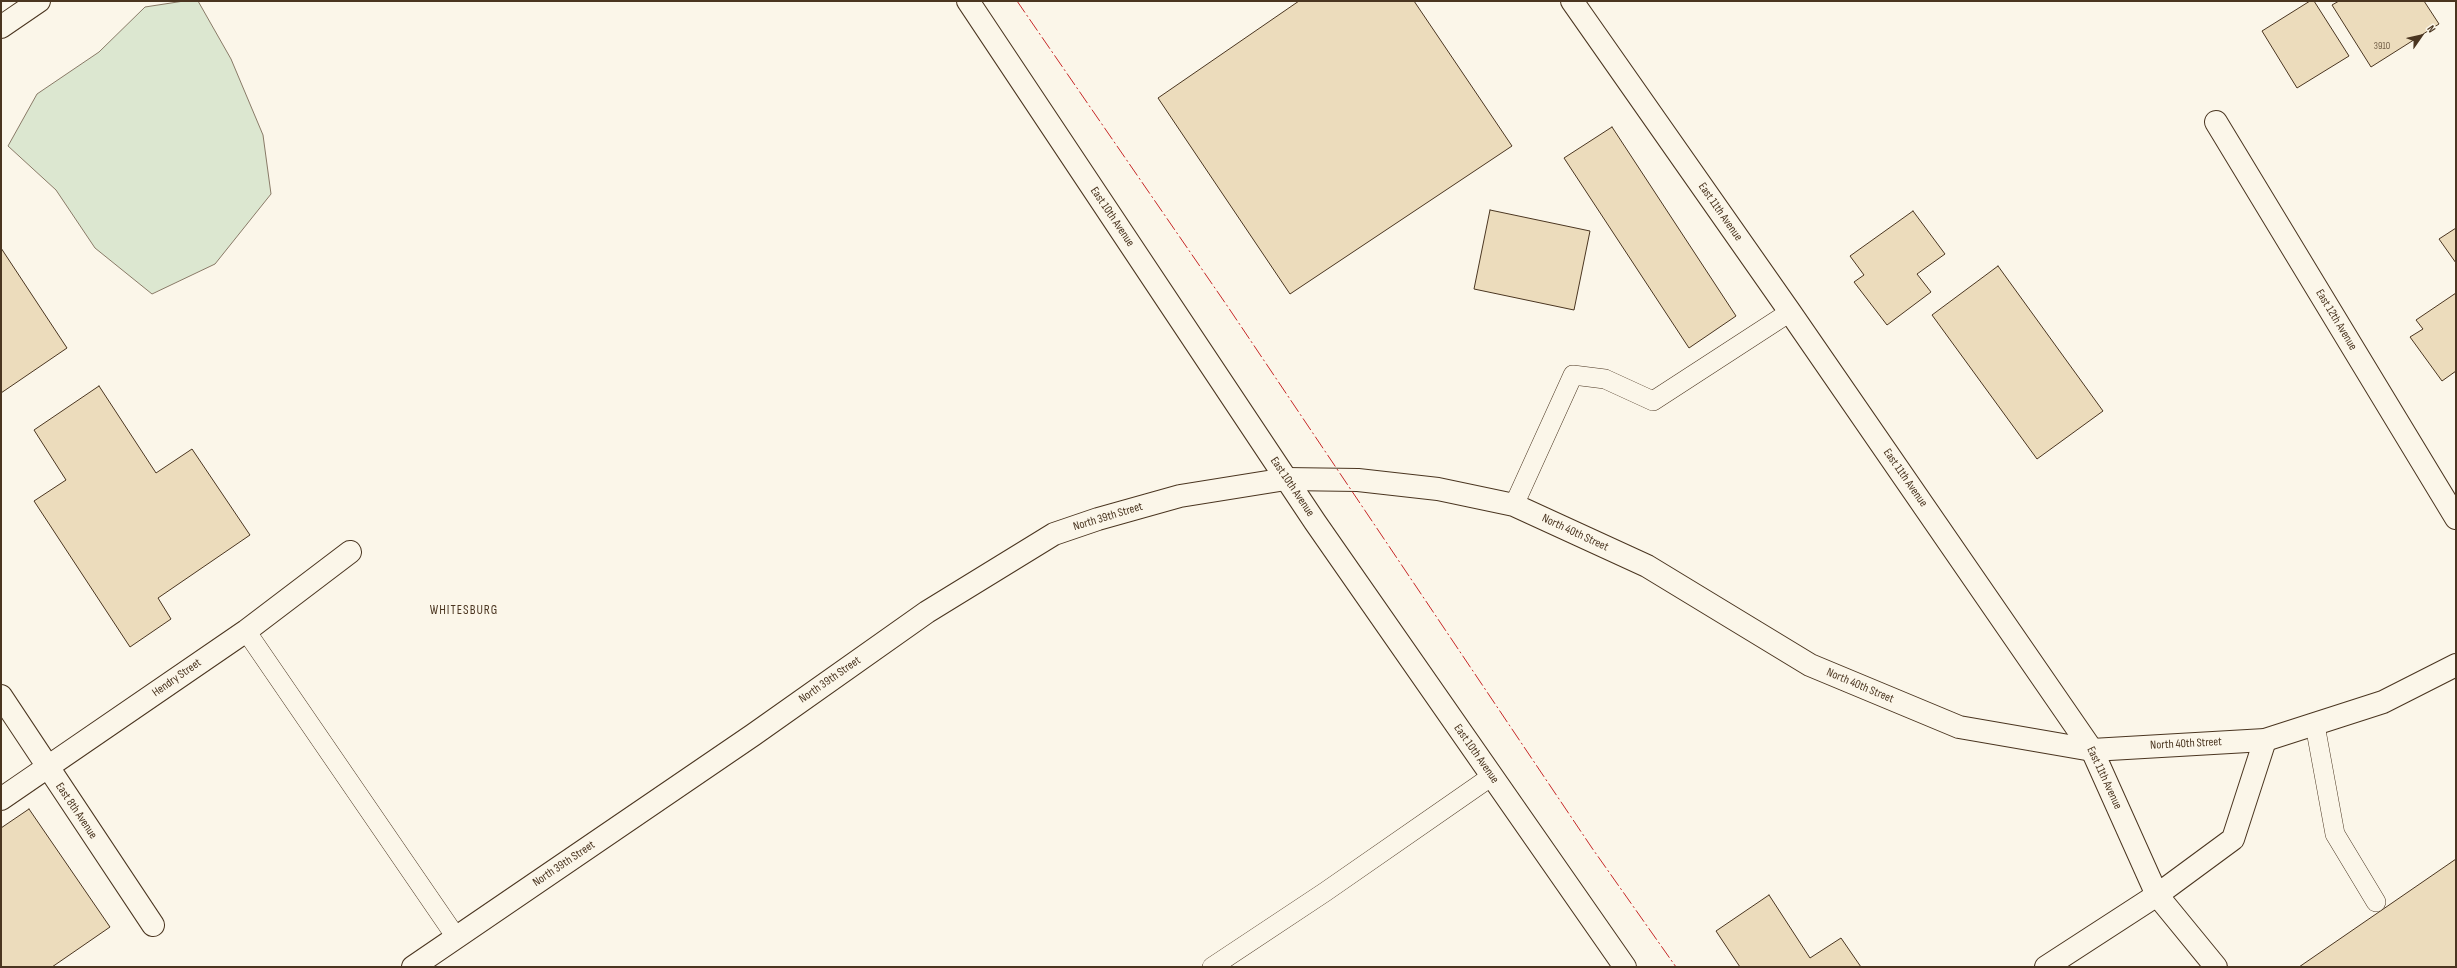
<!DOCTYPE html>
<html>
<head>
<meta charset="utf-8">
<style>
	body { margin:0 }
	#map { position:relative; width:2457px; height:968px; overflow:hidden; background:#fbf6e9; font-family:"Sofia Sans Condensed",sans-serif }
	canvas { display:block }
	.frame { position:absolute; inset:0; border:2px solid #4a3520; pointer-events:none }
	.north { position:absolute; left:2401px; top:16px; width:40px; height:40px; -webkit-text-stroke:3px #fbf6e9; paint-order:stroke; rotate:56deg; font-size:11px; font-weight:700; line-height:16px; text-align:center; color:#4a3520 }
	.north::after { content:''; display:block; margin:auto; width:14px; height:18px; background:#4a3520; clip-path:polygon(50% 0,100% 100%,50% 72%,0 100%) }
</style>
</head>
<body>
<div id="map">
<canvas width="2457" height="968"></canvas>
<div class="frame"></div>
<div class="north">N</div>
</div>
<script>
const ctx = document.querySelector('canvas').getContext('2d');
ctx.lineJoin = 'round';
function paint(path, color) { ctx.fillStyle = color; ctx.fill(path, 'evenodd'); }
const shape = rows => new Path2D(rows.map(r => 'M' + r).join(''));
function strokePath(path, color, width, dash) { ctx.strokeStyle = color; ctx.lineWidth = width; ctx.lineCap = dash ? 'butt' : 'round'; ctx.setLineDash(dash || []); ctx.stroke(path); }
function drawText(font, color, halo, rows, align = 'center') {
  ctx.font = font + ' "Sofia Sans Condensed",sans-serif'; ctx.lineWidth = 3; ctx.setLineDash([]); ctx.textBaseline = 'middle'; ctx.strokeStyle = halo; ctx.fillStyle = color; for (const [text, x, y, turn = 0] of rows) {
    ctx.save(); ctx.translate(x, y); ctx.rotate((+turn || 0) * Math.PI / 180); ctx.textAlign = isNaN(turn) ? turn : align; if (halo) ctx.strokeText(text, 0, 0); ctx.fillText(text, 0, 0); ctx.restore();
  }
}
const green = shape([
	[184,1,198,1,231,59,263,135,271,194,215,264,152,294,95,248,56,190,8,146,37,94,99,52,145,7,184,1]
]);
paint(green, '#dce7d0');
strokePath(green, '#887966', 1);
const building = shape([
	[1299,1,1414,1,1512,146,1290,294,1158,98,1299,1],
	[2310,1,2314,1,2349,56,2297,88,2262,31,2310,1],
	[2339,1,2424,1,2439,24,2371,67,2332,5,2339,1],
	[1612,127,1736,316,1689,348,1564,158,1612,127],
	[1490,210,1590,231,1574,310,1474,289,1490,210],
	[1913,211,1945,254,1917,274,1931,292,1887,325,1854,282,1864,275,1850,256,1913,211],
	[2456,228,2456,263,2439,239,2456,228],
	[1,248,67,348,1,393,1,248],
	[1998,266,2103,411,2037,459,1932,315,1998,266],
	[2456,293,2456,371,2442,381,2410,337,2423,329,2416,320,2456,293],
	[99,386,156,473,192,449,250,535,158,598,171,619,130,647,34,501,66,480,34,430,99,386],
	[29,809,110,927,52,967,1,967,1,828,29,809],
	[2456,859,2456,967,2299,967,2456,859],
	[1769,895,1810,958,1841,938,1861,967,1740,967,1716,931,1769,895]
]);
paint(building, '#ecdcbc');
strokePath(building, '#4a3520', 1);
const lane = shape([
	[1514,505,1573,375,1605,379,1653,401,1790,312],
	[246,631,456,937],
	[2315,725,2335,834,2376,902],
	[1212,967,1325,892,1492,776]
]);
const street = shape([
	[968,1,1315,522,1625,967],
	[1572,1,1790,312,2092,750,2157,895,2216,967],
	[1,27,39,1],
	[2216,122,2456,518],
	[1,696,153,925],
	[1,799,246,631,350,552],
	[2046,967,2157,895,2233,839,2265,740]
]);
const secondary = shape([
	[413,967,753,735,927,612,1054,534,1098,519,1180,496,1286,479,1358,480,1438,489,1514,505,1647,566,1810,665,1959,727,2092,750,2265,740,2383,702,2456,665]
]);
strokePath(lane, '#4a3520', 20);
strokePath(street, '#4a3520', 24);
strokePath(secondary, '#4a3520', 24);
strokePath(lane, '#fbf6e9', 19);
strokePath(street, '#fbf6e9', 22);
strokePath(secondary, '#fbf6e9', 22);
strokePath(shape([
	[1017,1,1228,307,1592,848,1676,967]
]), '#c62828', 1, [14, 3, 2, 3]);
drawText('10px', '#725f47', null, [
	["3910",2382,46]
]);
drawText('12px', '#4a3520', '#fbf6e9', [
	["East 11th Avenue",1720,212,55],
	["East 10th Avenue",1112,217,56],
	["East 12th Avenue",2336,320,59],
	["East 11th Avenue",1905,478,55],
	["East 10th Avenue",1292,487,56],
	["North 39th Street",1108,517,-17],
	["North 40th Street",1575,533,25],
	["Hendry Street",177,678,-35],
	["North 39th Street",830,680,-35],
	["North 40th Street",1860,686,23],
	["North 40th Street",2186,744,-3],
	["East 10th Avenue",1476,754,55],
	["East 11th Avenue",2104,778,65],
	["East 8th Avenue",76,811,56],
	["North 39th Street",564,864,-34]
]);
ctx.letterSpacing = '1px';
drawText('13px', '#4a3520', '#fbf6e9', [
	["WHITESBURG",464,611]
]);
ctx.letterSpacing = '0px';
</script>
</body>
</html>
